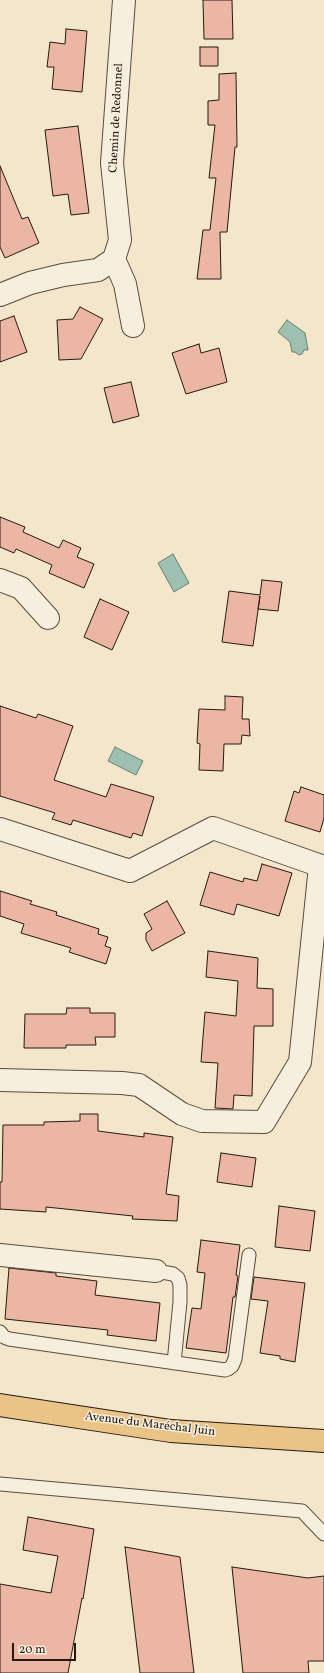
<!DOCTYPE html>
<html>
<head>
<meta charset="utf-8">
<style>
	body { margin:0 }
	#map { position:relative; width:324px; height:1673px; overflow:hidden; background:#f3e6cb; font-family:Vollkorn,serif }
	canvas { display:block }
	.scale { position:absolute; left:12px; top:1643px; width:64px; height:18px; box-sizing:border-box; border:2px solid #251a10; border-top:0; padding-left:5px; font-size:12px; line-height:14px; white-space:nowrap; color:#251a10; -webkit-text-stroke:3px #f7efdd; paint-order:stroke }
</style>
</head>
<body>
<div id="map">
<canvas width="324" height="1673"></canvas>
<div class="scale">20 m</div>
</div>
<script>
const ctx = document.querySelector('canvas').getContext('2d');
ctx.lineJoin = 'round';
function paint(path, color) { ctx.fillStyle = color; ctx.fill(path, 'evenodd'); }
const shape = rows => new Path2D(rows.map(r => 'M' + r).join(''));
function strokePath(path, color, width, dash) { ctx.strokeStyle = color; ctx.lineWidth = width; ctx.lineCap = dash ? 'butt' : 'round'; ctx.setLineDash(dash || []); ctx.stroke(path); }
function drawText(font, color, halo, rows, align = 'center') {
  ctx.font = font + ' Vollkorn,serif'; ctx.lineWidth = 3; ctx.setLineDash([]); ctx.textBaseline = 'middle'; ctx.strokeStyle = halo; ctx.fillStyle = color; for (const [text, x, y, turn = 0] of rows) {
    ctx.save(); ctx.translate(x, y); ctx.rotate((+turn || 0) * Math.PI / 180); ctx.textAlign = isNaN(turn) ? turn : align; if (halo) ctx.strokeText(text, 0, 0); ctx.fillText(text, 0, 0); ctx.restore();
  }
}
const water = shape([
	[287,320,305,333,308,350,304,350,302,354,299,355,295,352,292,352,290,342,278,332,287,320],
	[173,554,189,583,174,592,158,563,173,554],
	[115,747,143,761,136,775,108,761,115,747]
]);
paint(water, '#9dc0b1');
strokePath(water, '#6d7e71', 1);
const building = shape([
	[203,0,232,0,233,39,204,39,203,0],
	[66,29,87,31,82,92,52,89,54,67,47,67,50,42,65,44,66,29],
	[200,47,218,47,218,66,200,66,200,47],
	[236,73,237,147,235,147,227,232,220,232,221,279,197,279,203,230,210,230,216,178,209,178,215,125,208,125,208,101,219,100,219,74,236,73],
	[78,126,89,213,71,215,68,194,53,196,45,130,78,126],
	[0,166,22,219,28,217,39,243,5,258,0,247,0,166],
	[80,307,103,319,81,359,59,360,57,320,73,319,80,307],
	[14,316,27,352,0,362,0,321,14,316],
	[199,344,201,353,219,348,227,382,186,394,172,353,199,344],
	[131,382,139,416,113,423,104,388,131,382],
	[0,517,25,527,23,532,59,548,63,540,81,548,77,557,94,564,84,588,49,573,52,565,16,549,14,553,0,547,0,517],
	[262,580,282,582,278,611,258,609,260,596,253,646,222,642,229,591,260,595,262,580],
	[100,599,129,612,112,650,84,637,100,599],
	[225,696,243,697,242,719,249,719,250,736,242,735,241,744,224,744,223,771,199,770,200,744,197,743,199,709,225,710,225,696],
	[0,706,36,718,38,714,73,726,54,780,106,797,111,784,154,797,142,836,133,833,131,838,73,820,71,825,52,819,55,813,0,796,0,706],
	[301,787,324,795,324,818,320,832,285,821,294,791,299,793,301,787],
	[262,864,292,873,279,916,237,904,234,915,200,905,210,872,243,882,244,878,257,881,262,864],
	[0,891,32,901,30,904,57,912,56,915,99,929,98,934,108,937,105,946,111,948,106,964,69,952,71,948,21,933,24,924,0,916,0,891],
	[167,901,185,933,152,951,146,940,146,933,152,929,144,914,167,901],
	[208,951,258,958,257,988,273,989,273,1026,254,1026,252,1096,234,1095,233,1109,215,1108,218,1063,201,1062,205,1012,236,1016,238,981,206,977,208,951],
	[67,1008,90,1008,90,1013,115,1013,115,1037,95,1037,96,1045,66,1045,66,1048,24,1048,25,1014,66,1014,67,1008],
	[80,1114,98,1114,98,1131,144,1137,144,1133,173,1137,166,1194,179,1196,177,1221,132,1219,133,1216,46,1207,46,1212,0,1209,0,1182,2,1182,3,1125,44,1125,44,1122,80,1121,80,1114],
	[221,1153,256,1158,252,1187,217,1182,221,1153],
	[279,1206,315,1211,310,1251,275,1247,279,1206],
	[201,1240,240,1245,236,1275,238,1276,235,1297,233,1297,226,1353,186,1348,192,1308,201,1309,205,1273,197,1272,201,1240],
	[9,1268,56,1273,56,1276,97,1281,95,1295,160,1303,156,1341,107,1335,108,1330,5,1319,9,1268],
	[254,1277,305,1283,295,1362,280,1359,280,1356,260,1353,268,1301,251,1299,254,1277],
	[28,1517,94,1529,83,1599,82,1598,68,1673,0,1673,0,1584,51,1593,58,1556,23,1550,28,1517],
	[125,1547,180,1557,194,1673,140,1673,125,1547],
	[232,1567,308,1578,324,1576,324,1661,308,1661,309,1673,243,1673,232,1567]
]);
paint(building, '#ebb7a4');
strokePath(building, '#251a10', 1);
const service = shape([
	[156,1271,173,1274,178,1278,180,1285,180,1302,174,1363],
	[0,1332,4,1337,9,1339,225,1370,228,1369,232,1366,235,1359,249,1255],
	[0,1484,302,1511,324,1534]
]);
const minor = shape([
	[114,259,125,284,133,326],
	[0,295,30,283,63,275,98,270,114,259,120,240,112,163,124,0],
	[0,580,21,588,48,618],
	[0,829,130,871,213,828,324,867],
	[0,1080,122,1083,139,1085,182,1114,202,1121,264,1122,300,1062,320,866],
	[0,1255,156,1271]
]);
const primary = shape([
	[0,1405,171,1431,324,1441]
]);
strokePath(service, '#584d3f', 15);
strokePath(minor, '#584d3f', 24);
strokePath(primary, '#251a10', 24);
strokePath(service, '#f7efdd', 13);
strokePath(minor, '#f7efdd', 22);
strokePath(primary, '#eac386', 22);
drawText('12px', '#251a10', '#f7efdd', [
	["Chemin de Redonnel",117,118,-87],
	["Avenue du Maréchal Juin",150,1425,7]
]);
</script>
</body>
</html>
